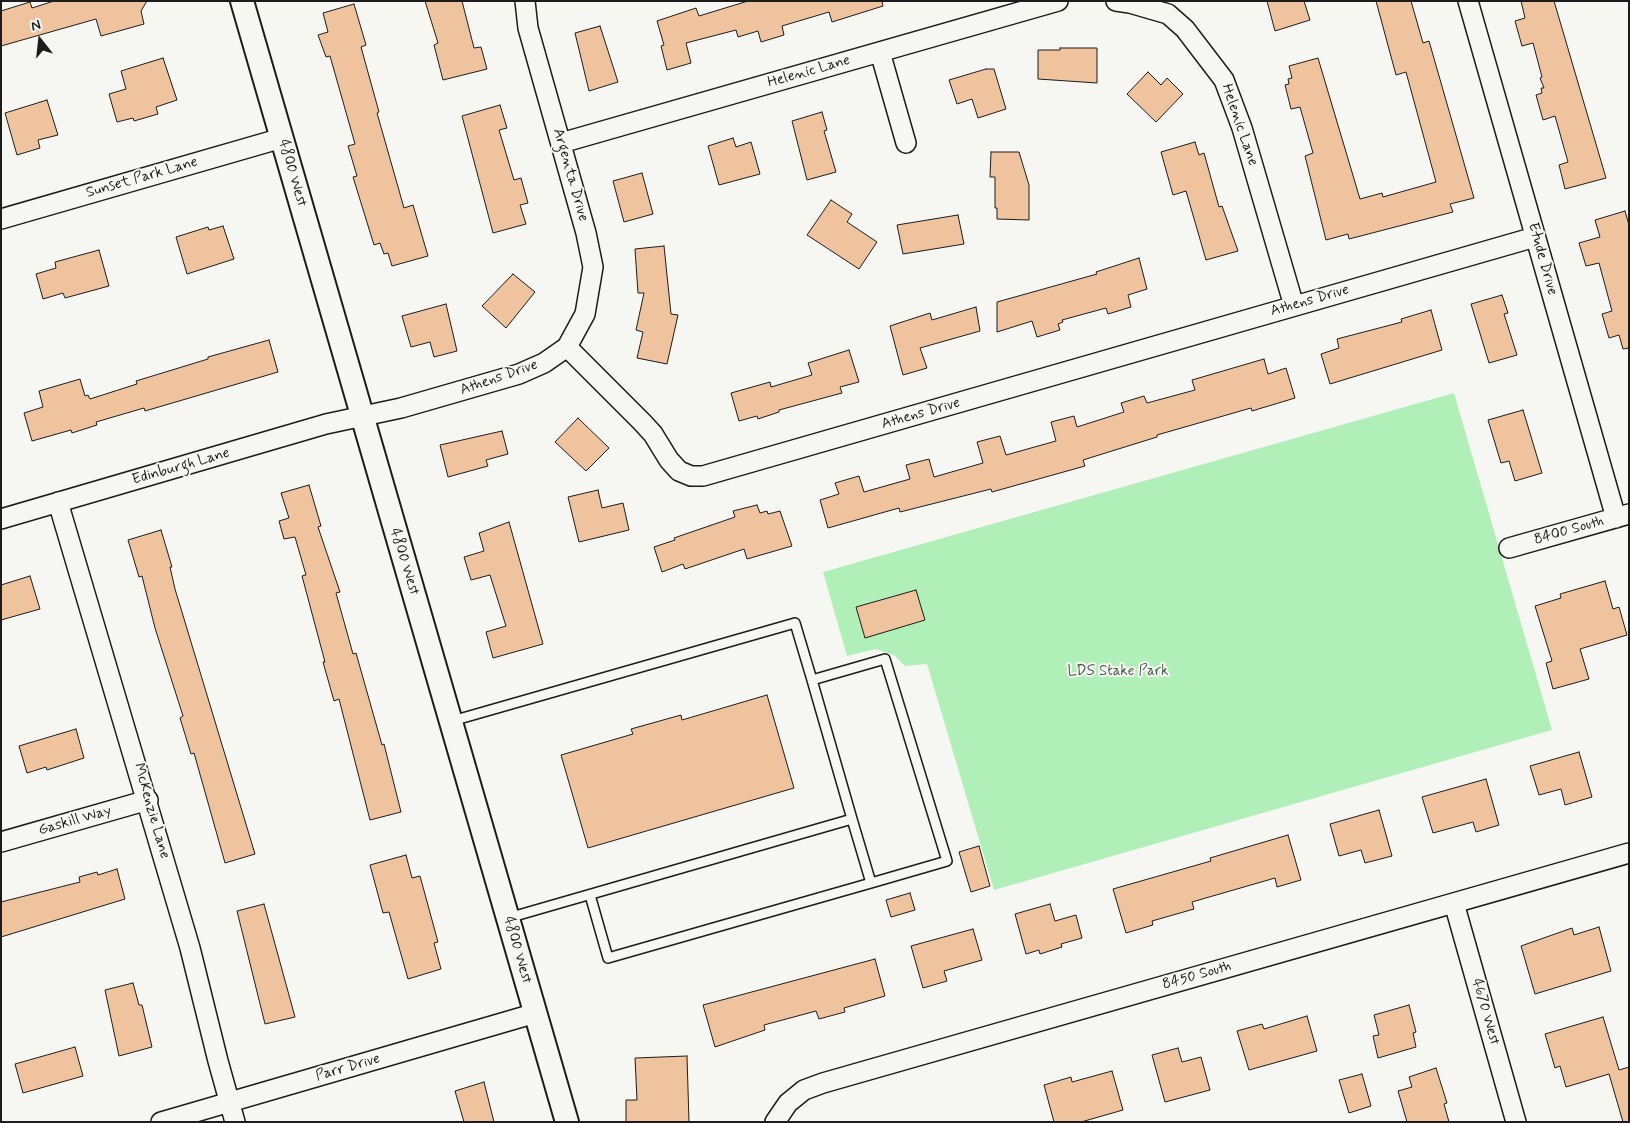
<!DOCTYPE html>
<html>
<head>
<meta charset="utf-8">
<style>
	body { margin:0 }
	#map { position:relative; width:1630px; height:1123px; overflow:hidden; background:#f6f6f2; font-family:Mynerve,sans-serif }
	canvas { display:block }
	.frame { position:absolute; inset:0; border:2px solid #1c1c1c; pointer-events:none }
	.north { position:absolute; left:15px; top:15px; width:50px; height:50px; -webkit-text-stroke:4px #f6f6f2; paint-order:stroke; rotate:344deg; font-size:14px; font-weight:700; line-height:20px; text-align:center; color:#1c1c1c }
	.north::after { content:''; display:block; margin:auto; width:18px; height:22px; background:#1c1c1c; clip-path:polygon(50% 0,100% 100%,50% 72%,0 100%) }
</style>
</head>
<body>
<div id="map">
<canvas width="1630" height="1123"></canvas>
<div class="frame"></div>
<div class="north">N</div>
</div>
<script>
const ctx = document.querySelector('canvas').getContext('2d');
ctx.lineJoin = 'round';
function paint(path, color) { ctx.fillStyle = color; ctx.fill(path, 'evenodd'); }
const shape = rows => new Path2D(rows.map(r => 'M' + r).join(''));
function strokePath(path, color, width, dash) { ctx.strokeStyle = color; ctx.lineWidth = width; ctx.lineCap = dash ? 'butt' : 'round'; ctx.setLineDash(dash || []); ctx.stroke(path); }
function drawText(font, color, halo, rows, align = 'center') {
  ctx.font = font + ' Mynerve,sans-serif'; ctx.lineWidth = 4; ctx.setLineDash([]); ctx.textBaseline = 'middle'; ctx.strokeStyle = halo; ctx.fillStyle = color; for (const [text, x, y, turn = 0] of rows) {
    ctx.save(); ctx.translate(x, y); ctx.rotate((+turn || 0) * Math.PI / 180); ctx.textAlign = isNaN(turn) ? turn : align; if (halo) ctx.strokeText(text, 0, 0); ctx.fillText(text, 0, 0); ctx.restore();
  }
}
paint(shape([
	[1454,393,1552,730,994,890,927,664,905,666,894,655,876,649,847,656,823,572]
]), '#b0f0b8');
const building = shape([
	[54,1,147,1,141,11,144,24,101,36,96,19,1,46,1,11,30,2,32,8,54,1],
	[425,1,462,1,474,48,481,47,487,69,443,80,434,45,438,43,425,1],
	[748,1,882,1,883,6,832,22,829,12,782,26,784,35,761,42,758,31,738,37,736,30,686,43,691,63,667,70,661,46,664,45,657,21,696,8,699,16,748,1],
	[1267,1,1304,1,1310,20,1275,31,1267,1],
	[1376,1,1411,1,1423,43,1429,41,1474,198,1450,204,1453,212,1349,239,1348,234,1326,240,1305,156,1313,153,1300,107,1291,109,1285,85,1289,84,1288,79,1292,78,1289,66,1318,58,1360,199,1382,193,1383,197,1436,182,1406,72,1396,75,1376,1],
	[1521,1,1554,1,1606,178,1565,189,1559,165,1568,162,1555,116,1543,120,1536,95,1542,93,1541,88,1544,88,1540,78,1542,77,1533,43,1522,46,1515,21,1525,18,1521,1],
	[354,4,366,45,361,47,379,112,377,113,404,208,413,205,428,256,392,266,388,253,384,254,380,243,374,245,353,177,357,176,348,146,355,144,330,56,326,57,318,35,328,32,323,13,354,4],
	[600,26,618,82,589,91,575,33,600,26],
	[1060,48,1097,48,1097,83,1038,79,1038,50,1060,50,1060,48],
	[163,58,177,100,156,107,158,114,134,121,133,118,117,122,109,94,126,89,121,71,163,58],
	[986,69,994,69,1006,109,978,118,972,99,957,104,949,80,986,69],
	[1148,72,1161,85,1167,78,1183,94,1156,122,1127,94,1148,72],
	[47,100,58,135,38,140,40,148,17,155,5,113,47,100],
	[500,105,507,128,499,130,514,180,521,178,528,203,520,205,526,224,493,233,462,116,500,105],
	[822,112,827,130,824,131,836,172,807,180,792,121,822,112],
	[733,138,736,147,751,142,760,174,719,185,708,146,733,138],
	[1195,142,1199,155,1204,153,1219,207,1222,206,1238,251,1206,260,1186,191,1173,195,1161,152,1195,142],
	[991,152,1019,152,1029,185,1029,220,997,219,997,208,995,208,995,177,990,177,991,152],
	[642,173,653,214,624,222,613,181,642,173],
	[831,200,852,214,847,222,877,242,859,269,807,235,831,200],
	[1625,211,1629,225,1629,348,1623,349,1619,335,1609,338,1602,314,1612,311,1599,263,1586,266,1579,243,1600,237,1595,220,1625,211],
	[958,215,964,244,903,254,897,225,958,215],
	[223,226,234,259,187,274,176,237,208,227,209,230,223,226],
	[664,246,671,314,678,315,667,364,637,358,643,332,636,330,644,293,638,293,635,249,664,246],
	[99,250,109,286,65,298,63,293,43,299,36,274,56,268,55,262,99,250],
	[1139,258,1147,289,1128,295,1131,307,1108,314,1106,308,1062,320,1063,322,1058,324,1060,330,1037,337,1032,321,997,332,997,302,1097,274,1096,272,1139,258],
	[513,274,535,292,506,328,482,306,513,274],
	[1502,295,1508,313,1504,314,1517,355,1489,363,1471,304,1502,295],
	[446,304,457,351,434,357,430,342,411,347,402,316,446,304],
	[976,307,980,331,920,348,927,368,903,375,890,326,930,313,932,320,976,307],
	[1431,310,1442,350,1330,384,1321,354,1339,348,1337,339,1402,322,1401,319,1431,310],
	[269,340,278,372,145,411,144,408,96,422,97,425,72,433,71,430,32,441,24,413,43,407,39,391,80,379,85,396,88,395,90,399,137,384,136,381,208,359,208,357,269,340],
	[849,350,859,382,840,387,842,393,779,410,779,412,758,419,757,416,739,421,731,393,770,382,771,387,812,375,808,363,849,350],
	[1264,359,1268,374,1286,368,1295,398,1252,411,1251,408,1157,435,1157,437,1083,460,1085,466,992,492,991,489,900,512,899,508,828,528,820,500,839,494,835,483,859,476,864,492,910,479,906,465,929,459,934,477,983,463,977,442,1000,436,1006,455,1056,441,1051,422,1074,416,1077,427,1124,412,1121,403,1144,396,1147,403,1195,390,1192,380,1264,359],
	[1523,410,1542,473,1515,481,1509,461,1501,463,1488,420,1523,410],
	[578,418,609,448,586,471,555,442,578,418],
	[502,431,508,454,486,460,488,466,448,477,440,445,502,431],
	[309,485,321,526,318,527,340,592,336,593,353,654,356,653,382,745,384,744,401,812,370,820,339,699,334,701,323,662,325,662,302,576,306,575,295,537,284,539,279,521,289,518,281,493,309,485],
	[598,490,602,508,623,503,629,530,579,542,568,497,598,490],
	[757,505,760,513,767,511,768,514,780,511,792,546,747,559,744,549,685,569,683,564,662,572,654,547,675,540,674,538,735,517,733,511,757,505],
	[509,522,543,644,493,658,486,632,506,626,490,575,471,580,464,557,484,551,479,533,509,522],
	[161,530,172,567,170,567,175,589,255,854,225,863,194,753,191,754,180,718,183,716,155,628,142,576,139,577,128,540,161,530],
	[30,576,40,609,1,620,1,585,30,576],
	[1605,581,1613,609,1619,607,1627,635,1580,649,1589,679,1553,689,1546,663,1552,661,1535,606,1561,598,1560,594,1605,581],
	[916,590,925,620,865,638,856,607,916,590],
	[767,695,794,788,588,848,561,755,633,734,631,729,681,715,682,720,767,695],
	[76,729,84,758,47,770,46,767,27,773,19,746,76,729],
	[1579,752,1592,797,1565,805,1561,789,1539,795,1530,766,1579,752],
	[1486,779,1499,825,1476,832,1473,822,1433,833,1422,797,1486,779],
	[1379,810,1392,856,1365,863,1361,850,1339,856,1330,824,1379,810],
	[1288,835,1301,880,1277,887,1275,878,1192,902,1194,909,1152,921,1153,925,1126,933,1113,889,1211,861,1210,858,1288,835],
	[979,846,990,886,971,892,959,852,979,846],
	[406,855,412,878,420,876,438,942,434,943,441,969,408,979,389,912,383,913,370,865,406,855],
	[117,869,125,899,1,937,1,902,80,882,79,877,97,872,98,875,117,869],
	[910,893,915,910,891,917,886,900,910,893],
	[264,904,295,1017,265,1024,237,911,264,904],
	[1050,904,1055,921,1076,915,1082,938,1061,944,1062,947,1040,954,1039,950,1026,954,1015,914,1050,904],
	[1599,927,1611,971,1535,994,1521,946,1572,928,1574,935,1599,927],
	[973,929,982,960,944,971,947,981,923,988,911,946,973,929],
	[875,959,885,996,844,1008,845,1012,819,1019,816,1011,764,1025,765,1030,715,1047,703,1005,875,959],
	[133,983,139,1005,142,1005,152,1047,119,1056,105,990,133,983],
	[1409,1005,1416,1032,1413,1033,1416,1047,1378,1058,1373,1036,1379,1035,1374,1015,1409,1005],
	[1307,1016,1317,1051,1249,1070,1237,1031,1262,1024,1264,1029,1307,1016],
	[1603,1017,1619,1070,1629,1067,1629,1122,1623,1122,1609,1074,1566,1087,1560,1066,1555,1068,1545,1034,1603,1017],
	[75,1047,83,1076,23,1093,15,1064,75,1047],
	[1178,1048,1182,1062,1201,1057,1210,1090,1165,1102,1152,1055,1178,1048],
	[687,1056,689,1122,626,1122,626,1100,637,1100,635,1058,687,1056],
	[1436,1068,1447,1103,1444,1104,1449,1122,1407,1122,1398,1091,1412,1087,1409,1077,1436,1068],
	[1112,1071,1123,1110,1081,1122,1054,1122,1044,1085,1071,1077,1072,1082,1112,1071],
	[1362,1074,1371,1106,1349,1113,1339,1080,1362,1074],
	[484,1082,494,1122,464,1122,455,1091,484,1082]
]);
paint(building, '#eec39e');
strokePath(building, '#1c1c1c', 1);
const service = shape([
	[452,721,795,623,812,680],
	[852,819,812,680,885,659,947,861,871,883],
	[508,918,852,819,871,883,608,958,590,895]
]);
const minor = shape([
	[1116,1,1130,3,1168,14,1185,29,1224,80,1242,128,1294,306],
	[1468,1,1616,518],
	[880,52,906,143],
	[561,143,1058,1],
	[1,219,282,138],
	[567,347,642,422,653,434,669,460,679,471,691,476,703,476,1535,237],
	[58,502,190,948,218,1061,235,1122],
	[1,519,326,424,401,408,519,374,544,363,567,347,585,314,593,267,586,233,528,28,525,1],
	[1509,548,1629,514],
	[1,842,148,800],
	[1454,903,1516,1122],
	[161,1122,536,1013],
	[775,1122,788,1103,804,1090,823,1083,1629,853]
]);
const tertiary = shape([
	[242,1,567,1122]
]);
strokePath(service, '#1c1c1c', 12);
strokePath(minor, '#1c1c1c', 22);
strokePath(tertiary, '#1c1c1c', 26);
strokePath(service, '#f6f6f2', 9);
strokePath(minor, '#f6f6f2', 19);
strokePath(tertiary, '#f6f6f2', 22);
drawText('15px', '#1c1c1c', '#f6f6f2', [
	["Helenic Lane",809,72,-16],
	["Helenic Lane",1239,125,71],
	["4800 West",292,173,74],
	["Argenta Drive",570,175,74],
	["Sunset Park Lane",142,178,-16],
	["Etude Drive",1542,259,74],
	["Athens Drive",1310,301,-16],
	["Athens Drive",499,378,-19],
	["Athens Drive",921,414,-16],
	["Edinburgh Lane",181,467,-16],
	["8400 South",1569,531,-16],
	["4800 West",404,562,73],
	["McKenzie Lane",151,811,74],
	["Gaskill Way",75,821,-16],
	["4800 West",517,950,74],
	["8450 South",1197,976,-16],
	["4670 West",1485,1012,74],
	["Parr Drive",348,1068,-16]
]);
drawText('15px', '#485c4b', '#f6f6f2', [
	["LDS Stake Park",1118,672]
]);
</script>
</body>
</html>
